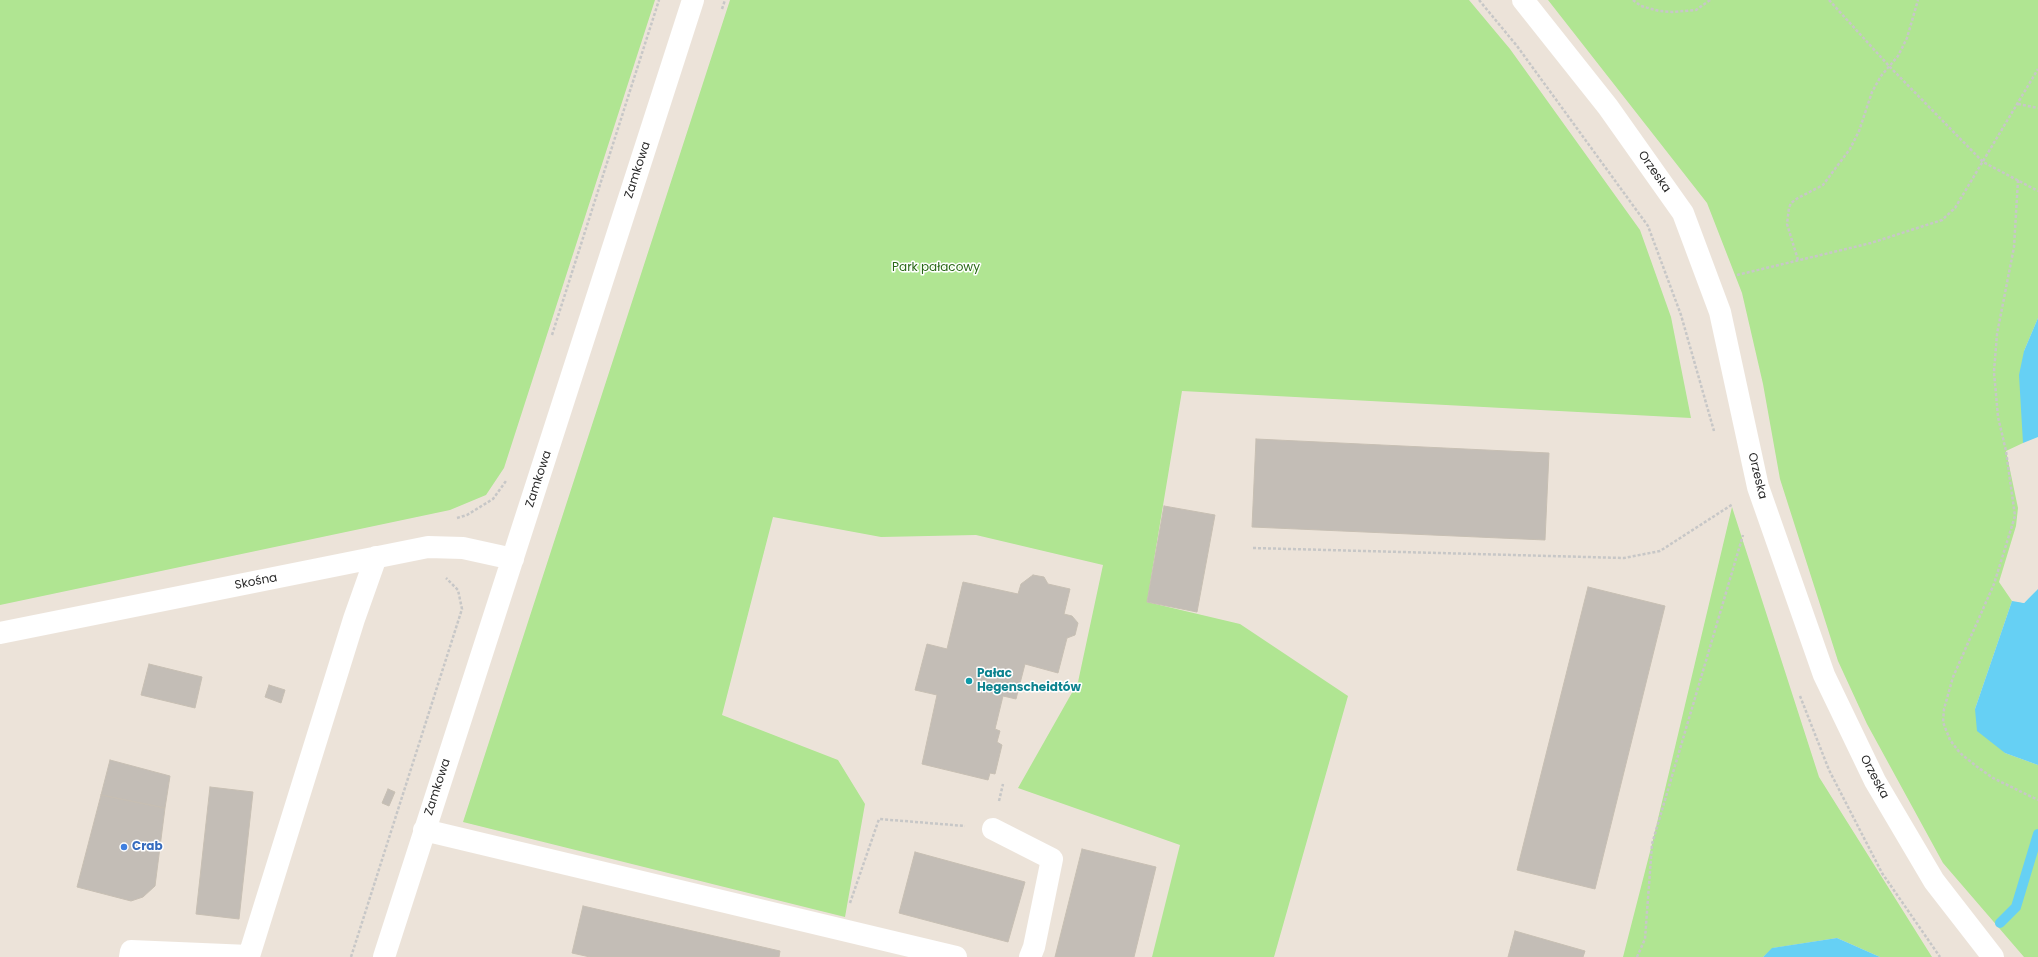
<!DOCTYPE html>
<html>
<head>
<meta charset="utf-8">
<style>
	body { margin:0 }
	canvas { display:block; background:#ece3d9 }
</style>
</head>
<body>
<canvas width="2038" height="957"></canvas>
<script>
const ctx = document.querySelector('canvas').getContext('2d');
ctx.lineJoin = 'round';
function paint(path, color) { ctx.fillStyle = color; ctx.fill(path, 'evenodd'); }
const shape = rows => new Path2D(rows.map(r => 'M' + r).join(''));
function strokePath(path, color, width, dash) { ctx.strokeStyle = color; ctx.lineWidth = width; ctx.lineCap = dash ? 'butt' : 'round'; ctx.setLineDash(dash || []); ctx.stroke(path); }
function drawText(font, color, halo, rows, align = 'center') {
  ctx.font = font + ' Poppins,sans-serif'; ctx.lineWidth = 3; ctx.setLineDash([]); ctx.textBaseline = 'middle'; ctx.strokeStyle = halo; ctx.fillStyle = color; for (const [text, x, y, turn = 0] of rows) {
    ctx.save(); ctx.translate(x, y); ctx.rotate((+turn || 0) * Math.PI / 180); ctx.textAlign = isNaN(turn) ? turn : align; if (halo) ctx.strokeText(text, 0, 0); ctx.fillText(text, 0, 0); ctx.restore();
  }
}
paint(shape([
	[0,0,655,0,504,468,486,495,450,510,0,605],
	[730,0,1469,0,1510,49,1640,230,1671,317,1691,418,1182,391,1147,602,1240,624,1348,696,1274,957,1152,957,1180,845,1018,788,1078,682,1103,565,976,535,881,537,773,517,722,715,838,760,865,804,845,917,463,822],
	[1548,0,2038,0,2038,318,2024,351,2023,443,2006,451,2018,508,2016,526,1999,582,2012,601,1975,709,2005,753,2038,765,2038,957,2024,957,1943,863,1867,724,1838,661,1780,479,1763,384,1742,293,1707,203],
	[1732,507,1819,777,1932,957,1880,957,1837,938,1773,948,1763,957,1623,957,1652,844]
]), '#b0e592');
paint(shape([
	[2038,318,2038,437,2023,443,2019,375,2024,351],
	[2038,589,2038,765,2005,753,1977,731,1975,709,2012,601,2024,603],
	[1837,938,1880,957,1763,957,1772,948]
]), '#66d0f4');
paint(shape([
	[2038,587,2024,603,2011,599,2023,601]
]), '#ece3d9');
strokePath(shape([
	[2000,923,2016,907,2038,834]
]), '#66d0f4', 10);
const building = shape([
	[1256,439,1549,453,1545,540,1252,527,1256,439],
	[1164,506,1215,515,1197,612,1147,602,1164,506],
	[1033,575,1044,577,1048,584,1070,589,1064,614,1072,616,1078,623,1075,635,1067,638,1058,673,1025,664,1016,699,1003,696,995,729,1000,731,997,742,1002,745,995,774,990,773,988,780,922,764,937,695,915,690,927,644,947,649,963,582,1018,594,1021,584,1033,575],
	[1588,587,1665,606,1595,889,1517,870,1588,587],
	[149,664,202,677,195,708,141,695,149,664],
	[269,685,285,690,281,703,265,697,269,685],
	[110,760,170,776,165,808,101,795,110,760],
	[210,787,253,792,239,919,196,914,210,787],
	[388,789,395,792,389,806,382,803,388,789],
	[101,795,165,808,155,886,143,897,131,901,77,887,101,795],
	[1082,849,1156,867,1134,957,1055,957,1082,849],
	[915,852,1025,882,1008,942,899,913,915,852],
	[583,906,780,951,779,957,590,957,572,953,583,906],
	[1515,931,1585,951,1583,957,1508,957,1515,931]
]);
paint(building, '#c3bdb6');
strokePath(building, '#c7bfb3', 1);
strokePath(shape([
	[1479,0,1517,46,1648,226,1681,315,1714,431],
	[1633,0,1641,6,1659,11,1672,12,1696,10,1710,0],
	[1829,0,1889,66,1983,162,2038,191],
	[722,9,725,0],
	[2018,104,2038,108],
	[2018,180,2014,247,1997,334,1994,372,1998,417,2006,451,2015,516,1994,584,1953,677,1944,709,1943,722,1950,740,1960,753,1976,766,1993,778,2038,800],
	[1798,260,1787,224,1789,208,1791,203,1798,198,1823,185,1850,149,1859,131,1872,92,1881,76,1898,56,1907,38,1918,0],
	[1737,275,1871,243,1942,220,1955,208,2038,69],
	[552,335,659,0],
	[457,518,467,515,493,499,506,481],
	[1253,548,1624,558,1660,551,1733,504],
	[1800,696,1829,770,1882,873,1940,957],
	[999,801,1003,784],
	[850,903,879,819,965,826],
	[351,957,462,609,458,590,446,578],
	[1637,957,1645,939,1652,844,1743,535]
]), '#c7c7c7', 2.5, [3, 2]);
strokePath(shape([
	[1523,0,1608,107,1683,213,1720,312,1758,487,1824,675,1875,781,1934,881,1993,957],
	[0,633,428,547,463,548,513,559],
	[993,829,1052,859,1034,947,1030,957],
	[424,830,956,957],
	[130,957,131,951,249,956,354,619,376,557],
	[384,957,693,0]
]), '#fff', 22);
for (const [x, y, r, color] of [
	[969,681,4,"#0f9aa8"],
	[124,847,4,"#3f7fe0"]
]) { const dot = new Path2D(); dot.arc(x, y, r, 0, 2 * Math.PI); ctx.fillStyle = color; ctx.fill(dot); strokePath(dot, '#fff', 1.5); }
drawText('12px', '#282828', '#fff', [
	["Zamkowa",638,170,-72],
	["Orzeska",1654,172,55],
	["Orzeska",1757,476,76],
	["Zamkowa",539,479,-72],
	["Skośna",256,582,-11],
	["Orzeska",1874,777,62],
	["Zamkowa",438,787,-72]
]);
drawText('12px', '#286816', '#fff', [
	["Park pałacowy",936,268]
]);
drawText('bold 12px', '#0d838f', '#fff', [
	["Pałac",977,674],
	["Hegenscheidtów",977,688]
], 'left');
drawText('bold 12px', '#366cbe', '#fff', [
	["Crab",132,847]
], 'left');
</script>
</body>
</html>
